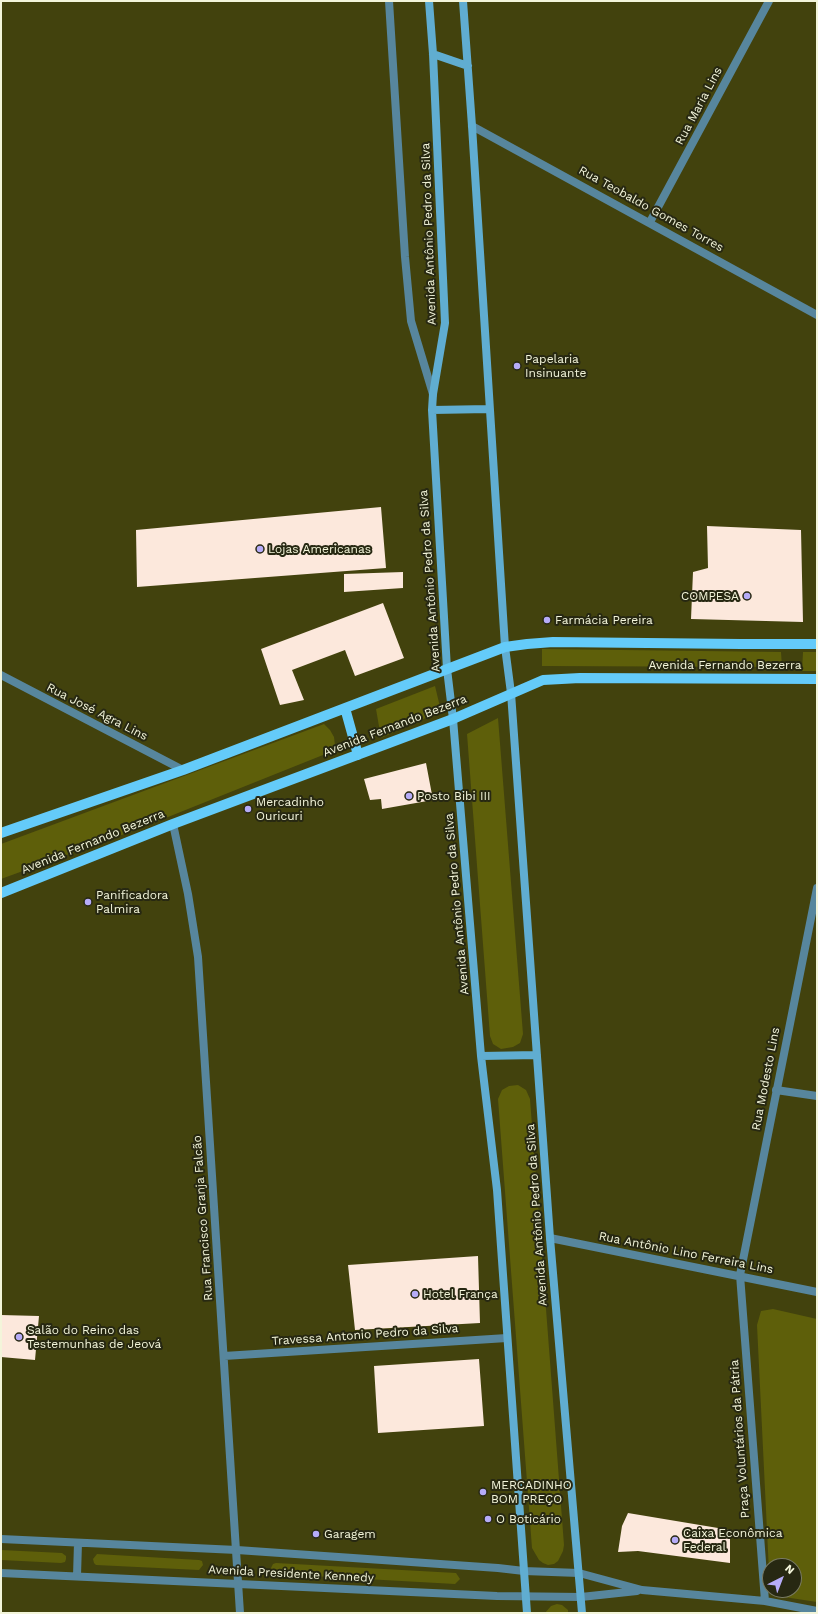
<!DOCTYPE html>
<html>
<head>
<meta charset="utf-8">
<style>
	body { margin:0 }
	#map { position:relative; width:818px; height:1614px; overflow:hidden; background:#42420d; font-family:"Work Sans",sans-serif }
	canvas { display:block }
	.frame { position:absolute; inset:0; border:2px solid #f3f5da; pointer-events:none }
	.north { position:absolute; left:762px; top:1558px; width:40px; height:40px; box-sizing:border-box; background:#272812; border:1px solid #797a62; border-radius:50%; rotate:42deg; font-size:11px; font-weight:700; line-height:16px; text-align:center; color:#f3f5da }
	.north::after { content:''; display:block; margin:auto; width:14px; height:18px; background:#b6acf8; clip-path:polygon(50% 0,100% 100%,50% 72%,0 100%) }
</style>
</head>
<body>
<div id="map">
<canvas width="818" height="1614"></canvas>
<div class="frame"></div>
<div class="north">N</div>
</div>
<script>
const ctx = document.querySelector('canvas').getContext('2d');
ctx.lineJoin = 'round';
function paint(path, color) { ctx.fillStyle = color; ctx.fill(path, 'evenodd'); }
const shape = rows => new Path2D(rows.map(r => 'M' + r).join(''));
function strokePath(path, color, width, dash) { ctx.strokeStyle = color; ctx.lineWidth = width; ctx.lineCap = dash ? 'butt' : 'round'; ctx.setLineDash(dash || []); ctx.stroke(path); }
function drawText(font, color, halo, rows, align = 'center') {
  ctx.font = font + ' "Work Sans",sans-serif'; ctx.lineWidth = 4; ctx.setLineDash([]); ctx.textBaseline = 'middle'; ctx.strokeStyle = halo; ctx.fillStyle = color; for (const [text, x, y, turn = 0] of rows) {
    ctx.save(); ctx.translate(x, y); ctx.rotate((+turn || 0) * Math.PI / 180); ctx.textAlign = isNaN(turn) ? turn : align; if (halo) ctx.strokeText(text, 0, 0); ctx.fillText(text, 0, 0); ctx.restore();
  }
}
paint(shape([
	[542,649,781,652,782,667,542,666],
	[803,652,817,652,817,671,802,671],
	[435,686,441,711,381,738,376,709],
	[498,718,523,1034,520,1043,513,1047,501,1049,493,1044,490,1036,467,734],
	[324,724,330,730,334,737,335,745,333,751,138,829,1,879,1,844],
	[518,1085,526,1090,530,1099,564,1545,563,1551,558,1561,554,1564,548,1565,543,1563,539,1560,532,1548,498,1099,502,1090,509,1086],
	[773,1309,817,1319,817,1602,784,1597,780,1590,794,1590,794,1566,770,1566,770,1574,769,1572,757,1325,761,1311],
	[1,1550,62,1553,66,1556,66,1559,65,1562,61,1563,1,1560],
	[97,1554,199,1560,202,1561,203,1565,199,1570,96,1565,94,1563,93,1559],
	[276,1563,456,1573,460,1579,455,1584,276,1574,273,1572,271,1568,273,1564],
	[557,1604,562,1605,568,1610,568,1613,545,1613,551,1606]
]), '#5e5f0a');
paint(shape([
	[381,507,386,568,137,587,136,530],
	[707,526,801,530,803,622,691,619,693,572,708,568],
	[403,572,403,588,344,592,344,574],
	[383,603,404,658,355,676,345,650,292,670,304,700,280,705,261,649],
	[426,763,433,800,382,809,381,799,370,800,364,779],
	[478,1256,480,1323,355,1330,348,1265],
	[1,1315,39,1316,35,1360,1,1357],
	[479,1359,484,1426,378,1433,374,1366],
	[628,1513,730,1530,730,1563,638,1551,618,1552,622,1526]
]), '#fce8dc');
strokePath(shape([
	[389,1,405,257,411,321,433,394],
	[472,126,817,315],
	[650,222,769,1],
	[1,675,183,770],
	[173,824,188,894,198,957,240,1613],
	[776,1090,817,1096],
	[550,1238,817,1292],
	[224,1356,507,1338],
	[579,1573,642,1590,765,1601,817,1611],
	[581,1597,637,1591],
	[765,1601,740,1275,817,888]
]), '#57869d', 8);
strokePath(shape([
	[1,1539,237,1550,498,1568,524,1571,579,1573],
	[1,1573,497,1596,581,1597],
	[77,1576,78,1543]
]), '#57869d', 8);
strokePath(shape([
	[429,1,433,54,445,323,433,394,432,410,447,669,453,719,481,1056,497,1190,527,1613],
	[463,1,472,126,505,647,511,693,550,1238,582,1613],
	[433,54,468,66],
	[432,410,489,409],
	[481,1056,537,1055]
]), '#60add1', 8);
strokePath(shape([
	[345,708,358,755],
	[1,833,183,770,505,647,527,644,553,642,741,644,817,644],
	[1,893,173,824,453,719,543,680,580,678,817,679]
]), '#64cbf9', 10);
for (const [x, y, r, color] of [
	[517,366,4,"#b6acf8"],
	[260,549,4,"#b6acf8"],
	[747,596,4,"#b6acf8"],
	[547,620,4,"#b6acf8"],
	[409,796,4,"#b6acf8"],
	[248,809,4,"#b6acf8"],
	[88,902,4,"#b6acf8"],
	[415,1294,4,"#b6acf8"],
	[19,1337,4,"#b6acf8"],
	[483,1492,4,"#b6acf8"],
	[488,1519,4,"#b6acf8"],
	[316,1534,4,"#b6acf8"],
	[675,1540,4,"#b6acf8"]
]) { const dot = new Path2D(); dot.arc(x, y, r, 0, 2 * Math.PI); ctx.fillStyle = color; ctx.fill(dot); strokePath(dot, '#272812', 1.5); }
drawText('12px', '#f3f5da', '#272812', [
	["Rua Maria Lins",699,106,-62],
	["Rua Teobaldo Gomes Torres",651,209,29],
	["Avenida Antônio Pedro da Silva",429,234,-92],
	["Avenida Antônio Pedro da Silva",430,581,-94],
	["Avenida Fernando Bezerra",725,665],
	["Rua José Agra Lins",97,712,27],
	["Avenida Fernando Bezerra",395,726,-21],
	["Avenida Fernando Bezerra",93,842,-22],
	["Avenida Antônio Pedro da Silva",457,904,-95],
	["Rua Modesto Lins",766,1079,-79],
	["Avenida Antônio Pedro da Silva",537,1215,-94],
	["Rua Francisco Granja Falcão",203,1218,-94],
	["Rua Antônio Lino Ferreira Lins",686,1253,11],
	["Travessa Antonio Pedro da Silva",365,1335,-4],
	["Praça Voluntários da Pátria",740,1439,-94],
	["Avenida Presidente Kennedy",291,1574,3]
]);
drawText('12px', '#f3f5da', '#272812', [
	["Papelaria",525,359],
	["Insinuante",525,373],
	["Lojas Americanas",268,549],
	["COMPESA",739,596,"right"],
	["Farmácia Pereira",555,620],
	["Posto Bibi III",417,796],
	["Mercadinho",256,802],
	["Ouricuri",256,816],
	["Panificadora",96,895],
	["Palmira",96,909],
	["Hotel França",423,1294],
	["Salão do Reino das",27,1330],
	["Testemunhas de Jeová",27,1344],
	["MERCADINHO",491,1485],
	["BOM PREÇO",491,1499],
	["O Boticário",496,1519],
	["Caixa Econômica",683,1533],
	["Federal",683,1547],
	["Garagem",324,1534]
], 'left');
</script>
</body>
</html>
